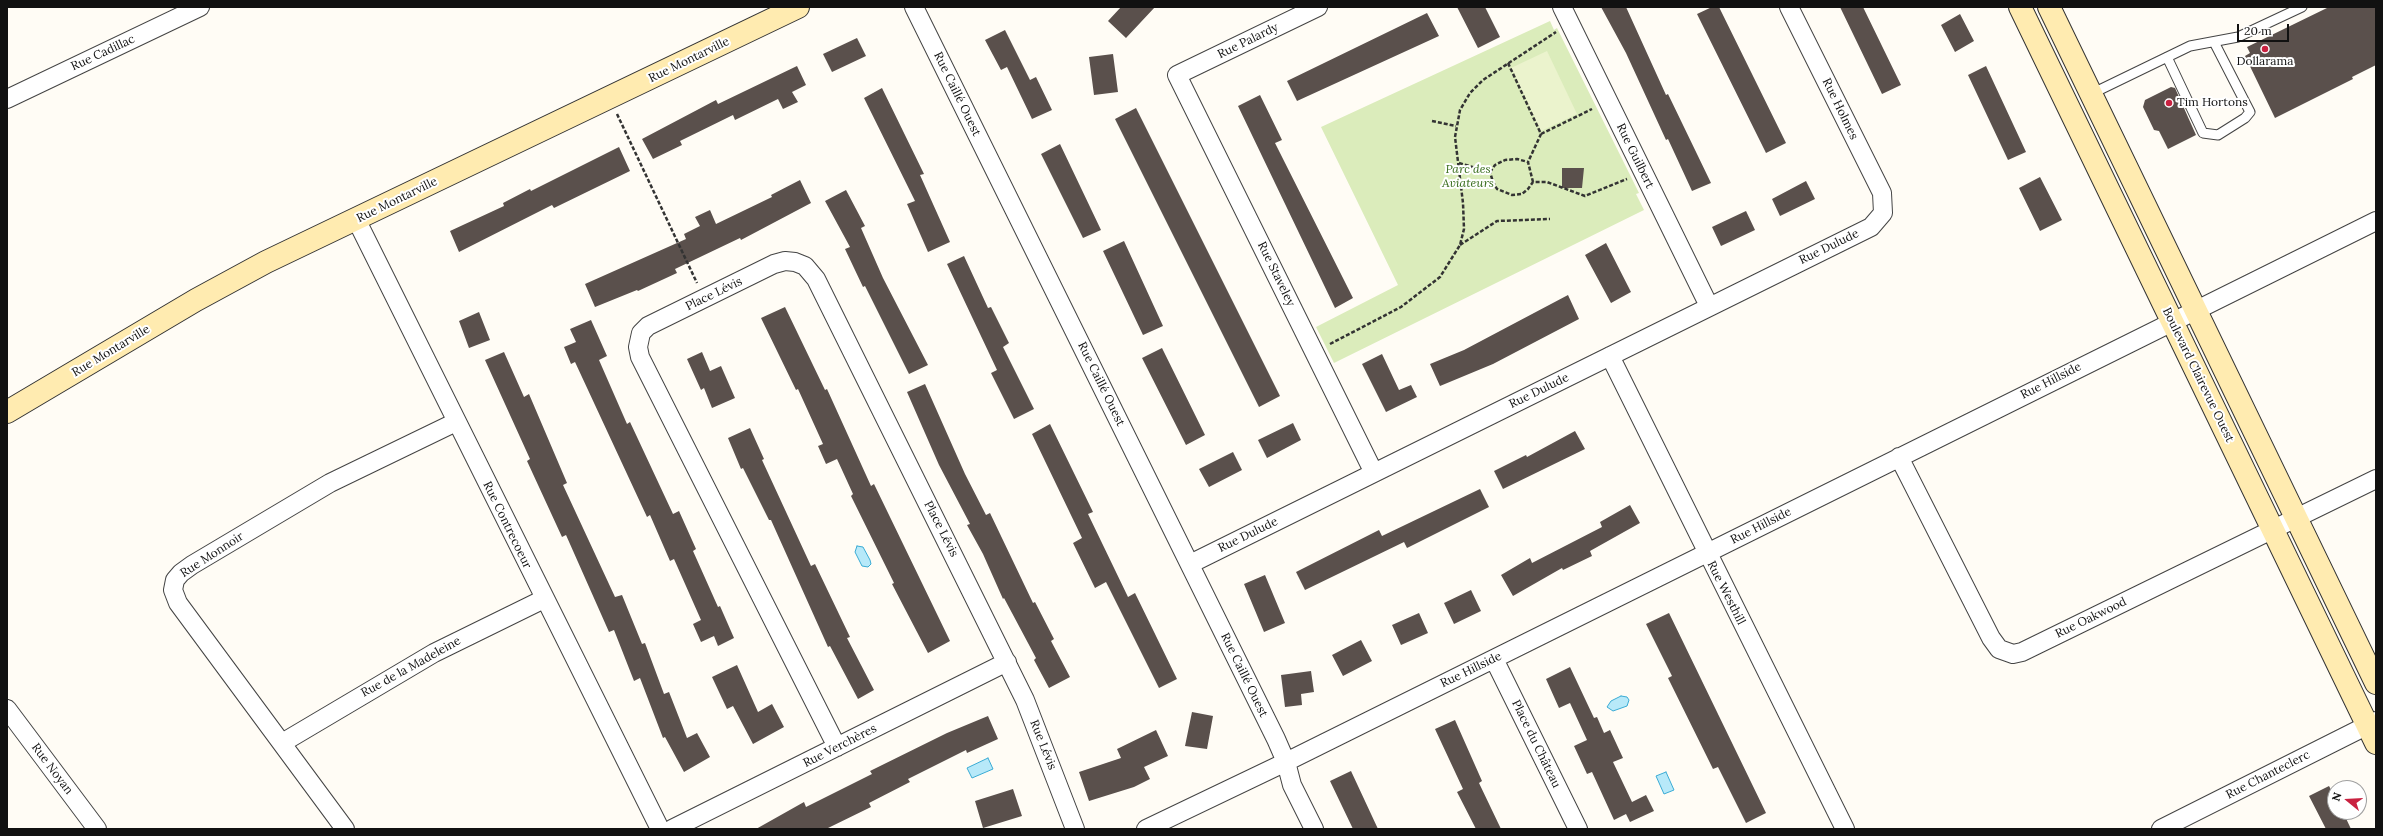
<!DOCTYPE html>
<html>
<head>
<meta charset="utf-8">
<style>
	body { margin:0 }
	#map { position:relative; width:2383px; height:836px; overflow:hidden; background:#fffcf5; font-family:Lora,serif }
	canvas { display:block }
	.frame { position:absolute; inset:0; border:8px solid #111; pointer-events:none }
	.north { position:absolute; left:2327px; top:780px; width:40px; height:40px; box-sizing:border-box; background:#fff; border:1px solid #a0a0a0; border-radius:50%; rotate:288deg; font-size:11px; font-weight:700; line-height:16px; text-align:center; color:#111 }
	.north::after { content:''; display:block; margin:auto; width:14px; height:18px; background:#c92140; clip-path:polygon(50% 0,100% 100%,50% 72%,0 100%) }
	.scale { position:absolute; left:2237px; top:24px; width:52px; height:18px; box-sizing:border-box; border:2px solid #111; border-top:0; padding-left:5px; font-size:12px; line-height:14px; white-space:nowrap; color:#111; -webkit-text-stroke:3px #fff; paint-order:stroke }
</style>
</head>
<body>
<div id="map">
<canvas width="2383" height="836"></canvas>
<div class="frame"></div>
<div class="north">N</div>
<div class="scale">20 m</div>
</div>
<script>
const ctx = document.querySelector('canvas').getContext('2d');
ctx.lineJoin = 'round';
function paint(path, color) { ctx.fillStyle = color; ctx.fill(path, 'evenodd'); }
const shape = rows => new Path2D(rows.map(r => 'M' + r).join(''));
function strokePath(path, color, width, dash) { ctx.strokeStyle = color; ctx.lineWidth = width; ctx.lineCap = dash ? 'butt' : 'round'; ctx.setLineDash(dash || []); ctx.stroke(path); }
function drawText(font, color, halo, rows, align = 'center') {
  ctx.font = font + ' Lora,serif'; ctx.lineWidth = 4; ctx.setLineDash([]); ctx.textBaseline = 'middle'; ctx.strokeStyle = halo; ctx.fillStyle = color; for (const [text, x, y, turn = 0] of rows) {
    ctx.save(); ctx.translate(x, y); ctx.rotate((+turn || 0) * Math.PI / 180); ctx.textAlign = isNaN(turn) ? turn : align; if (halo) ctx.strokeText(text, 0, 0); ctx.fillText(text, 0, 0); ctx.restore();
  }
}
paint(shape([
	[1550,21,1554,30,1557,28,1639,193,1636,194,1644,210,1334,363,1316,327,1398,285,1321,127]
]), '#dbecbb');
paint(shape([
	[1547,51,1577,114,1541,131,1511,68]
]), '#ebf3cd');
const water = shape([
	[857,546,863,547,870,560,871,564,868,567,862,566,855,552,857,546],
	[1621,696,1627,697,1629,700,1627,706,1613,711,1607,707,1611,701,1621,696],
	[988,758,993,769,972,778,967,768,988,758],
	[1666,772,1674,790,1664,794,1656,776,1666,772]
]);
paint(water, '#b7e9f9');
strokePath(water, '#3aabd4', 1);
paint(shape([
	[1121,7,1155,7,1126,38,1108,21],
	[1457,7,1485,7,1500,37,1478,48],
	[1601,7,1626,7,1666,95,1668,94,1711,183,1692,191,1668,139,1666,140,1626,53],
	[1712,7,1719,7,1786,143,1766,153,1697,14],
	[1840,7,1863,7,1901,85,1882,94],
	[2329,7,2376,7,2376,65,2352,77,2353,79,2275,118,2245,56,2250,53,2247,47],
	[1427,13,1439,36,1297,101,1287,81],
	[1960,14,1974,41,1955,52,1941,25],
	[1005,30,1030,80,1036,77,1052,110,1032,119,1007,67,1001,70,985,40],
	[857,38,866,56,832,72,823,54],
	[1113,54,1118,92,1094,95,1089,57],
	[797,66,806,85,792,92,798,102,783,109,778,99,735,120,733,115,680,141,682,145,653,159,642,139,716,100,718,104],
	[1986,66,2026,152,2008,160,1968,75],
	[2171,87,2175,88,2196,135,2168,149,2159,131,2154,130,2143,107,2145,100],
	[882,88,924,174,920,175,950,242,928,252,907,204,915,201,864,98],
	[1260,95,1282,140,1275,143,1353,298,1335,308,1238,106],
	[1136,108,1280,396,1259,407,1115,119],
	[1060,144,1101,230,1083,238,1041,154],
	[619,147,630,171,554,208,552,205,459,252,450,231,504,206,503,203,530,189,531,191],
	[1562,168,1584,168,1582,188,1562,188],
	[2040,177,2062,220,2040,231,2019,188],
	[800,180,811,203,741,240,740,238,675,269,677,273,638,291,637,290,595,307,585,284,686,239,684,234,700,226,695,217,710,210,716,224,772,197,771,195],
	[1806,181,1815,199,1780,216,1772,199],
	[846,190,865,226,861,228,883,278,928,365,909,374,865,286,863,287,845,249,850,247,825,201],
	[1746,211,1755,230,1721,246,1712,227],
	[1124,241,1163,326,1143,335,1103,251],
	[1606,243,1631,292,1611,303,1585,255],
	[964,256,988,308,991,307,1009,343,1003,347,1034,409,1014,419,991,373,997,370,947,264],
	[1568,295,1579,319,1493,364,1440,386,1430,364,1464,350],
	[785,307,825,390,827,389,871,486,874,484,950,641,928,653,905,609,892,584,894,583,851,496,853,494,837,459,826,464,818,446,823,444,798,389,796,390,761,318],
	[479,312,490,340,469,348,459,321],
	[591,320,607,356,599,360,627,424,630,422,673,514,679,511,696,549,693,551,718,607,720,606,734,638,718,646,714,636,701,642,693,624,701,620,674,559,670,561,650,515,647,517,575,362,571,364,564,347,576,342,570,329],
	[1162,348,1205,435,1186,445,1142,358],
	[504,352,524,397,529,394,567,483,563,485,615,597,622,595,642,644,645,643,664,694,669,692,687,738,697,733,710,757,684,772,665,737,663,738,640,678,634,681,614,630,609,632,566,535,562,537,527,461,530,459,485,360],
	[702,352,710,371,721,366,735,398,712,408,704,388,701,390,687,359],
	[1382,354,1399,390,1411,385,1417,397,1386,412,1362,364],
	[925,384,965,474,986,515,990,513,1033,603,1035,602,1054,639,1051,641,1070,677,1049,688,1034,660,1036,658,1004,598,1003,599,983,554,967,525,970,524,939,465,907,392],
	[1293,423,1301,440,1267,458,1258,440],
	[1050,424,1093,512,1088,514,1128,597,1135,593,1177,679,1159,688,1106,582,1095,588,1073,543,1082,538,1032,434],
	[750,428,764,459,762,460,811,566,815,564,850,637,847,638,874,690,858,699,830,646,828,647,771,520,769,520,743,468,741,469,728,438],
	[1575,431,1585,449,1503,489,1494,471,1526,455,1527,457],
	[1233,452,1242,470,1209,487,1199,469],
	[1480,489,1489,507,1407,548,1404,542,1305,590,1296,572,1379,530,1382,536],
	[1630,505,1640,523,1590,551,1592,556,1563,570,1562,568,1513,596,1501,575,1530,558,1532,563,1602,527,1600,522],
	[1265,575,1285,623,1264,632,1244,584],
	[1471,590,1481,611,1454,624,1444,603],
	[1419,613,1428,633,1401,645,1392,625],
	[1669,613,1766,813,1746,823,1718,767,1713,769,1668,678,1672,676,1646,624],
	[1361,640,1372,661,1343,676,1332,655],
	[737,665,758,712,772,704,784,727,753,744,733,706,727,709,712,677],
	[1570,667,1594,718,1597,717,1604,733,1610,730,1623,758,1613,762,1632,802,1646,795,1654,811,1630,822,1626,814,1614,820,1592,772,1587,774,1574,746,1587,740,1570,703,1559,708,1546,679],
	[1311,671,1314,692,1301,694,1302,705,1285,707,1281,675],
	[1192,712,1213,716,1207,749,1185,746],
	[988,716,998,739,967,753,966,750,908,779,910,782,869,803,871,807,826,829,756,829,804,802,806,807,872,774,870,771,947,733],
	[1455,720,1482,781,1479,783,1501,829,1476,829,1457,792,1463,789,1435,729],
	[1156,730,1168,756,1144,767,1150,779,1134,787,1089,801,1079,772,1121,758,1117,749],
	[1351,771,1378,829,1353,829,1330,781],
	[2329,786,2335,797,2335,812,2343,812,2351,829,2326,829,2309,796],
	[1013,789,1022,816,983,828,975,801]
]), '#5a504c');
const lane = shape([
	[2167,57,2203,133,2218,135,2245,118,2250,112,2214,42],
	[2091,94,2190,46,2238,37,2302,7]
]);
const street = shape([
	[914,7,1276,739,1286,762,1292,785,1314,829],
	[1318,7,1177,75,1374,473],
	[1562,7,1709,306],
	[7,99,200,7],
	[356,219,660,829],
	[1610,356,1845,829],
	[1899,457,1991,638,1999,649,2013,654,2022,652,2376,479],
	[1190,564,1871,227,1883,213,1882,193,1789,7],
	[1494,659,1578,829],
	[7,709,97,829],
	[282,743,434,653,544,599],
	[837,747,640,357,638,347,641,333,648,326,774,264,785,261,795,262,805,266,816,279,1025,700,1075,829],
	[345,829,178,603,173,590,175,580,181,573,192,565,330,483,456,422],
	[672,829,1007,662],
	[1146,829,1286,762,2376,221],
	[2161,829,2376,721]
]);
const secondary = shape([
	[2020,7,2376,743],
	[2049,7,2376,683],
	[7,412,196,300,266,262,798,7]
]);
strokePath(lane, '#444', 11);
strokePath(street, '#444', 20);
strokePath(secondary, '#333', 24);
strokePath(shape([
	[1508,63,1541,134,1528,162],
	[617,114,697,283],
	[1432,121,1456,126],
	[1541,134,1592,109],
	[1459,163,1490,172,1493,182,1497,189,1512,195,1522,194,1528,189,1533,182,1547,182,1585,196,1627,179],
	[1490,172,1495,165,1505,160,1517,159,1528,162,1533,182],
	[1460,245,1497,221,1550,219],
	[1330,344,1401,307,1440,277,1460,245,1464,229,1463,203,1455,137,1460,110,1470,93,1483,80,1556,32]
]), '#333', 2.5, [4, 2]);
strokePath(lane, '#fff', 9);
strokePath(street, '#fff', 18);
strokePath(secondary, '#ffebb0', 22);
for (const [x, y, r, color] of [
	[2265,49,4,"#c92140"],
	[2169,103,4,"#c92140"]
]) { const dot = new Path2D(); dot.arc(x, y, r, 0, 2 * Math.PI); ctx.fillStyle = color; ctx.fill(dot); strokePath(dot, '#fff', 1.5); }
drawText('12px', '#111', '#fff', [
	["Rue Palardy",1248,41,-26],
	["Rue Cadillac",103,53,-25],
	["Rue Montarville",689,60,-26],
	["Rue Caillé Ouest",957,94,64],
	["Rue Holmes",1840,109,64],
	["Rue Guilbert",1635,156,64],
	["Rue Montarville",397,200,-26],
	["Rue Dulude",1829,247,-26],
	["Rue Staveley",1276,274,64],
	["Place Lévis",714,294,-26],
	["Rue Montarville",111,351,-31],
	["Boulevard Clairevue Ouest",2198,375,64],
	["Rue Hillside",2051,381,-27],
	["Rue Caillé Ouest",1101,384,64],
	["Rue Dulude",1539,391,-26],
	["Rue Contrecoeur",507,525,64],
	["Rue Hillside",1761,526,-27],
	["Place Lévis",941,529,63],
	["Rue Dulude",1248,535,-26],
	["Rue Monnoir",212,555,-33],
	["Rue Westhill",1726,593,63],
	["Rue Oakwood",2091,618,-26],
	["Rue de la Madeleine",411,667,-29],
	["Rue Hillside",1471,670,-26],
	["Rue Caillé Ouest",1244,675,64],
	["Place du Château",1536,744,64],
	["Rue Lévis",1043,745,68],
	["Rue Verchères",840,746,-27],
	["Rue Noyan",52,769,53],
	["Rue Chanteclerc",2268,775,-27]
]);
drawText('12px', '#111', '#fff', [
	["Dollarama",2265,62],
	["Tim Hortons",2177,103,"left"]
]);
drawText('italic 12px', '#386d1c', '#fff', [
	["Parc des",1468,170],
	["Aviateurs",1468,184]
]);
</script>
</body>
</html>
